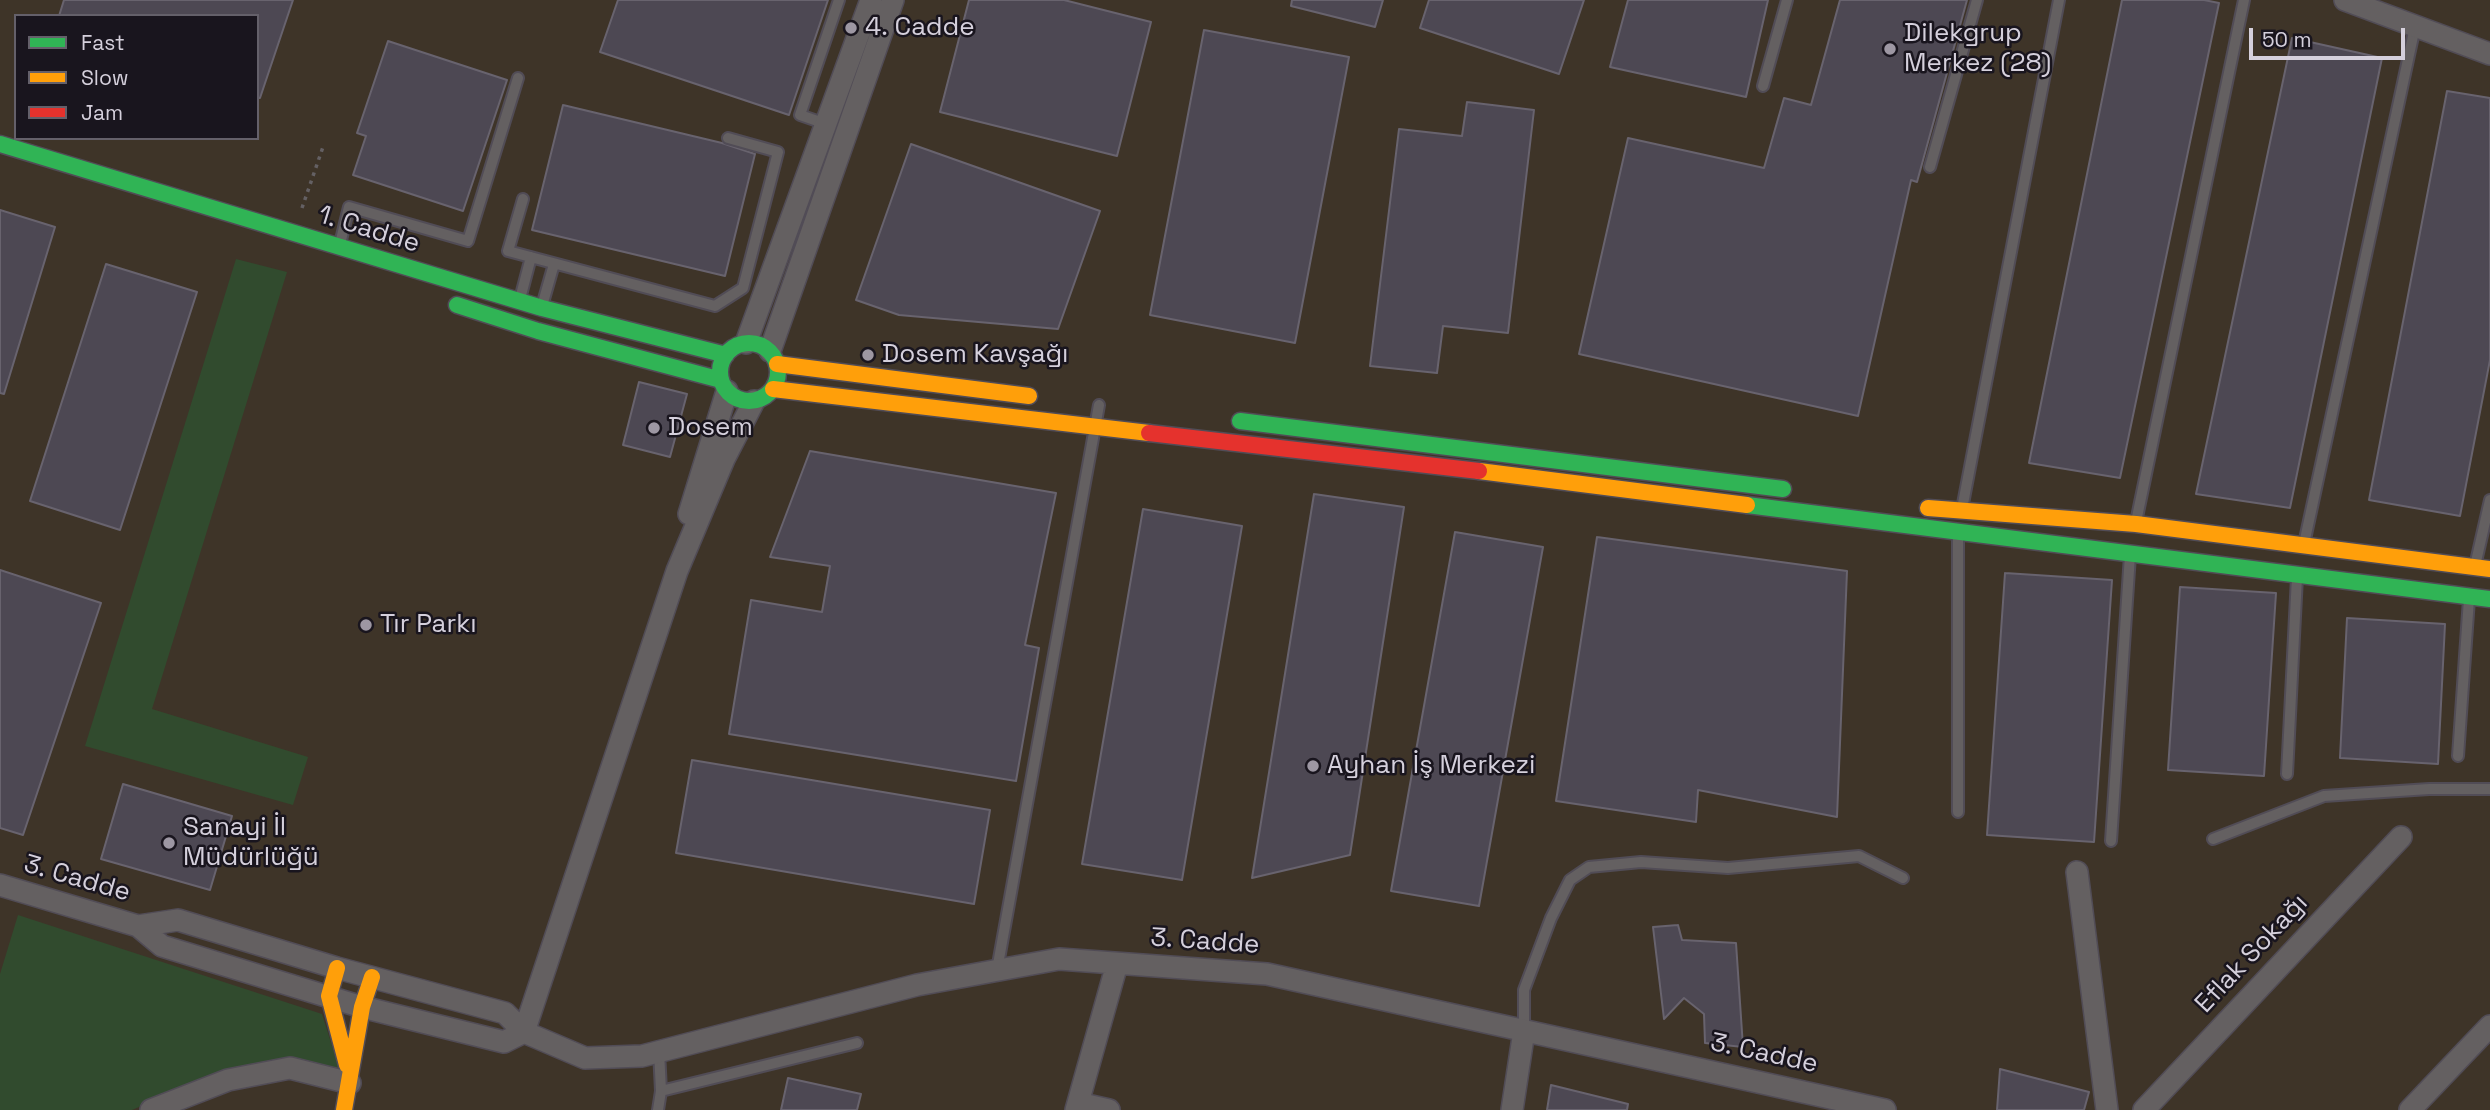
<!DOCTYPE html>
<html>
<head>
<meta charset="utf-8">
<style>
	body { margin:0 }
	#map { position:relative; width:2490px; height:1110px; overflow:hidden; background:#342e3a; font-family:"Space Grotesk",sans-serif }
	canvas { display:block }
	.legend { position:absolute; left:14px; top:14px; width:245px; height:126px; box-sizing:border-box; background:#19151e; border:2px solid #64606a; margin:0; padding:9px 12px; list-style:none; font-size:21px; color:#d5d0dc }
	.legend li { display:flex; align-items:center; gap:14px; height:35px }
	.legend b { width:35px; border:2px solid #64606a }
	.scale { position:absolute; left:2249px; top:28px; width:156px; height:32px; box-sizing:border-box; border:4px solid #d5d0dc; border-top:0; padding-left:9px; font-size:21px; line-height:24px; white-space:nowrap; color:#d5d0dc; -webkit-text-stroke:5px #19151e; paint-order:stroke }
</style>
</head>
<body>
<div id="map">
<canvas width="2490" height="1110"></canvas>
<ul class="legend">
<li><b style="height:9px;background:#30b455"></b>Fast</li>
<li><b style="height:9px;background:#ff9f0a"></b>Slow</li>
<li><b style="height:9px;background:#e5322d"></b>Jam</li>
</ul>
<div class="scale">50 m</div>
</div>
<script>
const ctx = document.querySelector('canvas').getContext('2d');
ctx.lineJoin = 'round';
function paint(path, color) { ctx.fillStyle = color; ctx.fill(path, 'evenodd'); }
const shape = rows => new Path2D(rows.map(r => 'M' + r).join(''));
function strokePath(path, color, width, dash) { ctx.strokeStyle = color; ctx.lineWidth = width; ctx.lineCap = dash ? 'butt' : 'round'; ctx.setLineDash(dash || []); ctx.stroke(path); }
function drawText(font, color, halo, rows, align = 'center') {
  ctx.font = font + ' "Space Grotesk",sans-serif'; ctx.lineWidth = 5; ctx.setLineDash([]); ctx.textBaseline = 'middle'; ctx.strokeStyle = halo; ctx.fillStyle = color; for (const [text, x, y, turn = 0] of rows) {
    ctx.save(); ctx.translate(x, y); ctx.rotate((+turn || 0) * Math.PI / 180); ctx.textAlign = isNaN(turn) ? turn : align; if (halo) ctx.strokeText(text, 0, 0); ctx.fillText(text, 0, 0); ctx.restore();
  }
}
paint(shape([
	[0,0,2490,0,2490,1110,0,1110],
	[16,16,257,16,257,138,16,138]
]), '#3e3428');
paint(shape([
	[236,259,287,272,152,709,308,757,293,805,85,746],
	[18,915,322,1014,340,1071,166,1095,132,1110,0,1110,0,974]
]), '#314b2e');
const building = shape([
	[64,0,293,0,260,98,257,98,257,16,59,16,64,0],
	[618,0,828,0,789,115,600,52,618,0],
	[969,0,1064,0,1151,22,1117,156,940,112,969,0],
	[1292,0,1383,0,1375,27,1291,6,1292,0],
	[1429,0,1584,0,1559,74,1420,28,1429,0],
	[1628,0,1768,0,1746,97,1610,67,1628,0],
	[1840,0,1967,0,1917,182,1911,180,1858,416,1579,354,1628,138,1764,168,1784,98,1811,105,1840,0],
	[2122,0,2204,0,2219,3,2120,478,2029,463,2122,0],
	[1204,30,1349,57,1295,343,1150,315,1204,30],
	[2292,38,2382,58,2290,508,2196,494,2292,38],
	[388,41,507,80,463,211,353,175,366,136,357,133,388,41],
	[2447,91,2490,98,2490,360,2460,516,2369,500,2447,91],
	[1467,102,1534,110,1508,333,1443,326,1437,373,1370,366,1399,129,1462,136,1467,102],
	[563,105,722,143,755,154,725,276,532,230,563,105],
	[911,144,1100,211,1058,329,899,315,856,300,911,144],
	[0,210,55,227,4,394,0,393,0,210],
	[106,264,197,292,120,530,30,501,106,264],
	[639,382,687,394,670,457,623,445,639,382],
	[810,451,1056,493,1025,645,1039,648,1016,781,729,734,751,600,822,612,830,566,770,557,810,451],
	[1314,494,1404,507,1350,855,1252,878,1314,494],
	[1143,509,1242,526,1182,880,1082,864,1143,509],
	[1455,532,1543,547,1479,906,1391,891,1455,532],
	[1597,537,1847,571,1837,817,1698,790,1696,822,1556,801,1597,537],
	[0,570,101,603,23,835,0,828,0,570],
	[2005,573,2112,580,2094,842,1987,835,2005,573],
	[2180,587,2276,593,2264,776,2168,770,2180,587],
	[2347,618,2445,624,2438,764,2340,758,2347,618],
	[692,760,990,810,974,904,676,853,692,760],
	[123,784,232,816,210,890,101,859,123,784],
	[1678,925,1682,940,1736,943,1743,1047,1705,1043,1704,1014,1684,998,1664,1019,1653,927,1678,925],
	[2000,1069,2089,1092,2084,1110,1997,1110,2000,1069],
	[788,1078,861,1094,857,1110,781,1110,788,1078],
	[1551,1085,1628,1104,1627,1110,1547,1110,1551,1085]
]);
paint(building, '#4d4853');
strokePath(building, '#68636e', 2);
const lane = shape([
	[1763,86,1787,0],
	[826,124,800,115,839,0],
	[1930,167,1977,0],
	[523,199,508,251,715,306,743,288,778,152,728,138],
	[340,244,349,207,468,241,518,78],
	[520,299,531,257],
	[542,306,554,264],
	[1962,509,2059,0],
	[2136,522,2244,0],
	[1958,535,1958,812],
	[2304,544,2415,27],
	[2475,566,2490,500],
	[2458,756,2469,599],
	[2287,774,2297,577],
	[2213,839,2324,796,2429,789,2490,789],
	[2111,841,2130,555],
	[997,970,1099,405],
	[1524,1031,1524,990,1551,918,1570,880,1589,867,1641,862,1728,868,1859,856,1903,878],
	[661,1091,857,1043],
	[658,1110,661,1091,659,1051]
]);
const street = shape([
	[2345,0,2490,54],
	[746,343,871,0],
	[770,351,893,0],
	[689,514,727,391],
	[2077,872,2107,1110],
	[0,885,138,926,162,946,362,1007,504,1042,524,1032,677,571,724,459,754,401],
	[138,926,178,920,337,968,505,1013,524,1032,585,1058,642,1056,917,985,1059,959,1267,974,1885,1110],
	[1078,1103,1109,1110],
	[151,1110,228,1080,290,1068,350,1083],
	[1076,1110,1117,964],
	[1512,1110,1524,1031],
	[2144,1110,2401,837],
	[2410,1110,2490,1026]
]);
const fast = shape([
	[0,144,542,308,726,355],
	[457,305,538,331,721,380],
	'720 372a29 29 0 1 1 58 0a29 29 0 1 1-58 0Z',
	[1240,421,1783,489],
	[1747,505,2490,599]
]);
const slow = shape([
	[777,364,1029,396],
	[773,389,1149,433],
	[1479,471,1747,505],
	[1928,508,2136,524,2490,569],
	[337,968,329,996,347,1065],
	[344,1110,362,1007,372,977]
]);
const jam = shape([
	[1149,433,1479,471]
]);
strokePath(lane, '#514c56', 14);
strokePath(street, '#514c56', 24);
strokePath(fast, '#514c56', 19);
strokePath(slow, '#514c56', 19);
strokePath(jam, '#514c56', 19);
strokePath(shape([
	[302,208,324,144]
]), '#646063', 3.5, [3.5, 5]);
strokePath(lane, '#646061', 10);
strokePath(street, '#646061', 21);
strokePath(fast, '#30b455', 16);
strokePath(slow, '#ff9f0a', 16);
strokePath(jam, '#e5322d', 16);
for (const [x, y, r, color] of [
	[851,28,7,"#9d97a3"],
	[1890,49,7,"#9d97a3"],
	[868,355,7,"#9d97a3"],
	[654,428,7,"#9d97a3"],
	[366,625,7,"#9d97a3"],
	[1313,766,7,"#9d97a3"],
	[169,843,7,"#9d97a3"]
]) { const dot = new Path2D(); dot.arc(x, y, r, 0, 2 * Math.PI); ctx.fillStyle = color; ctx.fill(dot); strokePath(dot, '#19151e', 2.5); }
drawText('26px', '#d5d0dc', '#19151e', [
	["4. Cadde",865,28],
	["Dilekgrup",1904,34],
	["Merkez (28)",1904,64],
	["Dosem Kavşağı",882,355],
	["Dosem",668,428],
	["Tır Parkı",380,625],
	["Ayhan İş Merkezi",1327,766],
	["Sanayi İl",183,828],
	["Müdürlüğü",183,858]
], 'left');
drawText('26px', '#d5d0dc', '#19151e', [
	["1. Cadde",369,230,17],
	["3. Cadde",77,879,16],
	["3. Cadde",1205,942,4],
	["Eflak Sokağı",2252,954,-47],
	["3. Cadde",1764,1054,12]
]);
</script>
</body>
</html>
